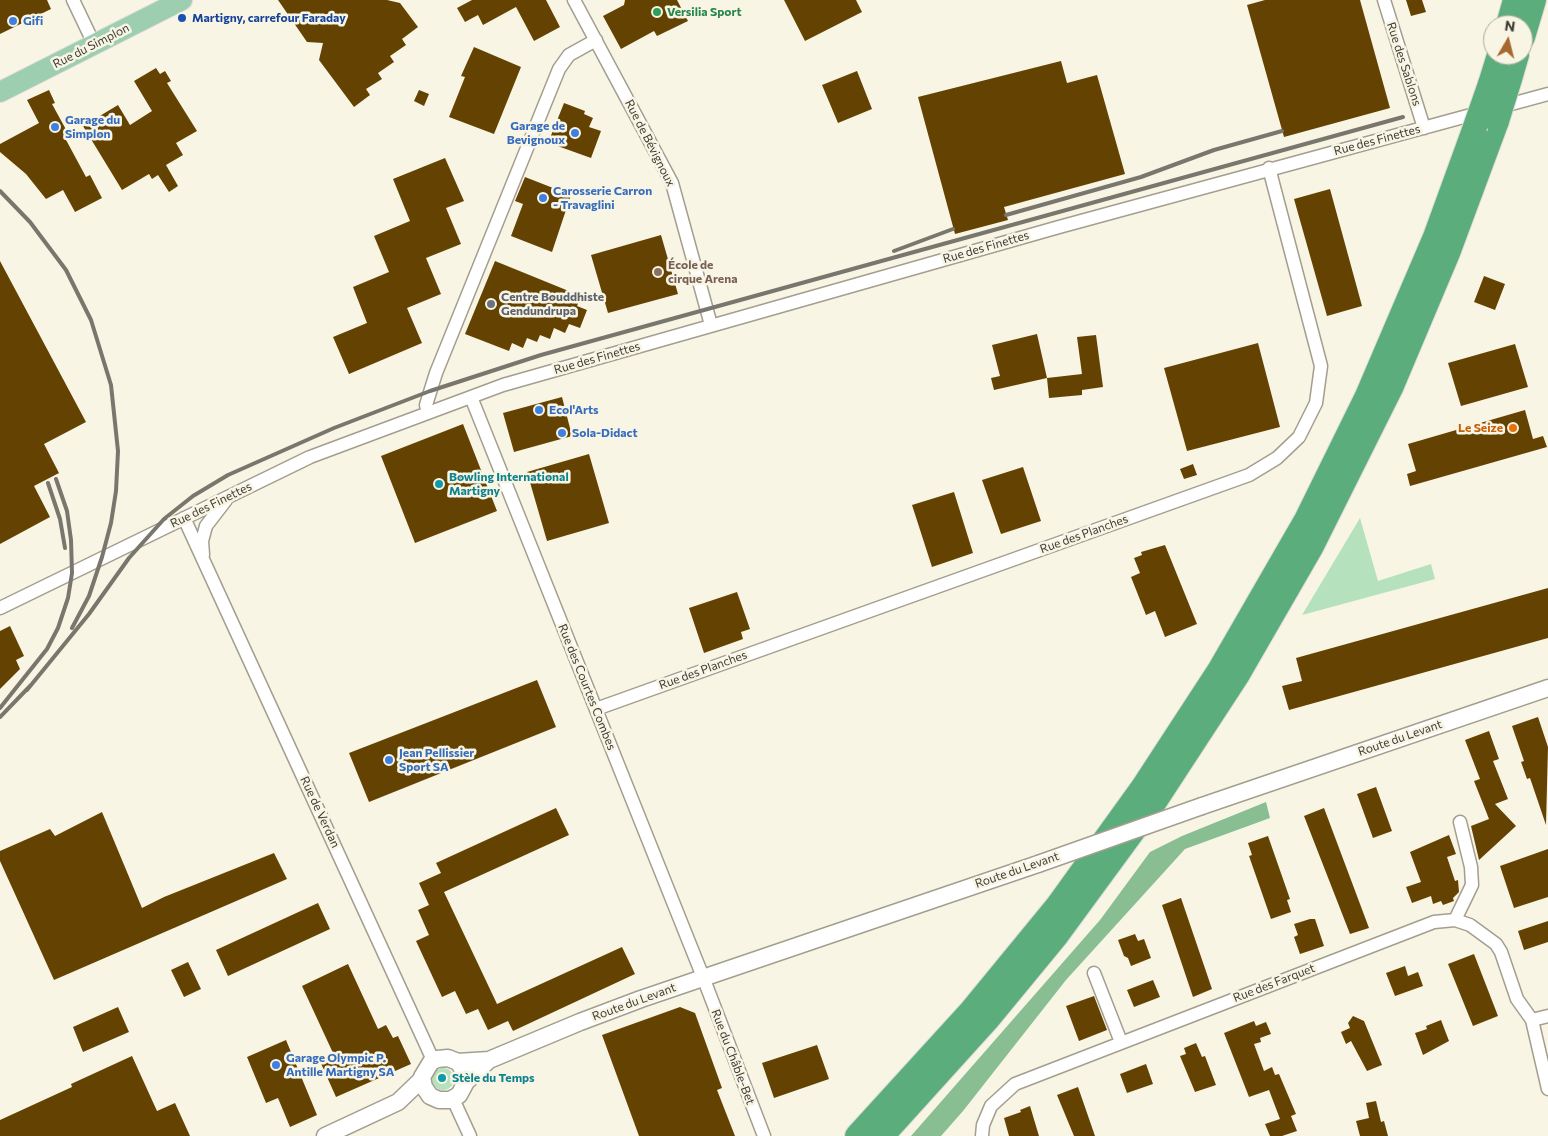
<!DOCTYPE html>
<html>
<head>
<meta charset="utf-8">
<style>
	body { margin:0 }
	#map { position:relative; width:1548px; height:1136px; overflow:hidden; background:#f9f5e4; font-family:Commissioner,sans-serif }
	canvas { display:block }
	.north { position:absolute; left:1483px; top:15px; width:50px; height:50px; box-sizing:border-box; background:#f9f5e4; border:1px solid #aeab9e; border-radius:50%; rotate:8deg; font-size:14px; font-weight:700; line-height:20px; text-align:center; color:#3e3d36 }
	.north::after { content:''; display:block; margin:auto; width:18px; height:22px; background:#a7682f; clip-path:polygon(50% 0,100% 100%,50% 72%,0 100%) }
</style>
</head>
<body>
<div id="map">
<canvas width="1548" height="1136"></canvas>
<div class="north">N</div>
</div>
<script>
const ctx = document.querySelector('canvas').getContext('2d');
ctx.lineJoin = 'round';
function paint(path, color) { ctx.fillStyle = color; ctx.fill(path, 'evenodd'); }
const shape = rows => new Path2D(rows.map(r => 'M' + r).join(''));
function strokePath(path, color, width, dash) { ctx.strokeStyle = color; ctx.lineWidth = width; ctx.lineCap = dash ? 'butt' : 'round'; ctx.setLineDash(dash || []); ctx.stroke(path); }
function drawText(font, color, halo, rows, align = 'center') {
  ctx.font = font + ' Commissioner,sans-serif'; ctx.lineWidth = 5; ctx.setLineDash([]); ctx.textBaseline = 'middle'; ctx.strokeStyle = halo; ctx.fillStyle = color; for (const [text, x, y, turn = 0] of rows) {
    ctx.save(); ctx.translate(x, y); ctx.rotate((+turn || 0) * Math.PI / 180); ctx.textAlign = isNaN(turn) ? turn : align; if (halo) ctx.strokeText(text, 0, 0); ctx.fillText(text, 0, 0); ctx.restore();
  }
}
paint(shape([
	[1360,518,1378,581,1431,564,1435,579,1302,615],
	'432 1079a11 11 0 1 1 22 0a11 11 0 1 1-22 0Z'
]), '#b6e1bd');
paint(shape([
	[1266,802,1270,818,1185,849,1066,980,963,1111,941,1136,911,1136,1100,920,1150,852,1182,836]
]), '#88be92');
paint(shape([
	[0,0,47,0,51,9,0,34],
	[278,0,387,0,400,3,418,27,402,39,406,45,390,56,394,62,378,73,382,79,366,89,370,95,354,107,319,60,323,43,307,42],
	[472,0,546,0,560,27,534,41,516,7,483,25,478,15,465,22,457,8],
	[625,0,677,0,688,21,657,36,654,31,621,49,603,16,624,5],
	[784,0,856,0,862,12,805,41],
	[1265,0,1360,0,1390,108,1284,137,1247,5],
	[1406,0,1422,0,1426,12,1411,16],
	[474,47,521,67,494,134,449,117,465,77,461,76],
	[1061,61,1067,83,1097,75,1125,174,1004,207,1008,220,955,234,918,97],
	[156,68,160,74,165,71,171,81,167,83,197,131,176,143,183,155,166,165,178,186,169,192,158,175,152,179,149,174,122,190,83,126,118,105,130,125,152,111,134,81],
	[857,71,872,109,838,123,822,85],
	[49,90,55,103,52,104,69,135,65,138,86,177,90,175,102,198,75,212,63,190,46,199,26,174,0,152,0,144,39,123,27,100],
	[419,90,429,94,424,106,414,101],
	[564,103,585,111,584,114,593,118,589,127,601,131,591,158,552,144,553,140,550,138],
	[445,158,464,201,446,208,461,244,426,258,441,294,407,308,422,343,349,374,333,337,367,323,353,287,389,272,374,236,410,221,393,179],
	[525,177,571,195,552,252,511,236,523,204,515,201],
	[1330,189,1362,306,1327,316,1294,199],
	[661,235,678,294,608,313,591,255],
	[0,261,86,422,44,444,59,473,34,486,50,517,0,544],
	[495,261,581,296,577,306,587,310,580,328,569,324,565,333,554,328,550,339,540,335,537,342,527,338,523,348,512,343,509,351,465,334],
	[1484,276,1505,284,1495,310,1474,302],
	[1037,334,1047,378,994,390,991,378,1000,376,992,345],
	[1096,335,1103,387,1082,390,1082,395,1049,398,1047,378,1082,374,1077,337],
	[1258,343,1280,427,1187,451,1164,368],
	[1515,344,1528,387,1461,406,1448,363],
	[562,397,572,436,514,452,503,413],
	[1525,410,1533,439,1543,436,1547,447,1410,486,1407,474,1416,471,1408,444],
	[463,424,497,511,415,543,381,456],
	[589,454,609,523,547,541,527,472],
	[1193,464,1197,475,1184,479,1180,469],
	[1023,467,1041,521,1001,534,982,480],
	[954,492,973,553,932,567,912,505],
	[1165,545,1197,624,1165,637,1155,611,1146,615,1131,577,1140,573,1134,558,1142,555,1141,552],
	[1548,588,1548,638,1289,710,1282,686,1302,681,1296,658],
	[737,592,750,629,741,632,743,639,704,653,689,608],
	[10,626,24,656,16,660,20,669,0,689,0,631],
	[537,680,556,727,369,802,349,753],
	[1538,717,1548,747,1546,825,1530,778,1527,779,1521,762,1524,761,1512,726],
	[1489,731,1499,759,1493,761,1508,799,1495,804,1516,826,1479,860,1471,826,1489,819,1474,781,1480,779,1465,740],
	[1376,787,1392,831,1373,838,1357,794],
	[556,808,569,835,444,892,497,1004,622,947,635,974,513,1031,508,1021,488,1030,478,1009,466,1014,455,991,442,997,416,941,429,935,418,910,429,905,419,883,441,873,436,863],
	[1324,808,1369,928,1350,934,1304,816],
	[102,812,142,908,164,897,274,853,287,879,54,980,0,861,0,851,50,829,55,836],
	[1449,835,1456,854,1447,857,1455,881,1458,880,1459,892,1453,898,1454,901,1443,905,1441,901,1433,904,1431,896,1412,903,1406,887,1421,882,1410,852],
	[1268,836,1290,899,1287,900,1291,912,1271,919,1249,856,1252,855,1248,843],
	[1548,849,1548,897,1514,908,1500,866],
	[1181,898,1212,989,1193,997,1162,905],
	[318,903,330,929,228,976,216,950],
	[1310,919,1315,919,1324,946,1300,954,1294,937,1298,935,1294,924],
	[1548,921,1548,942,1524,950,1518,931],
	[1135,934,1138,941,1144,939,1151,958,1131,966,1128,958,1124,956,1118,940],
	[1474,954,1498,1016,1473,1026,1448,964],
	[188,962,201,989,184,997,171,970],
	[348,964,378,1029,386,1025,393,1038,398,1036,411,1064,336,1097,319,1059,333,1053,302,986],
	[1405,966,1408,976,1418,972,1423,986,1395,996,1386,973],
	[1153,980,1160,997,1134,1007,1127,990],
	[1094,996,1107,1030,1079,1041,1066,1006],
	[118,1007,129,1032,83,1052,73,1027],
	[680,1007,695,1013,722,1088,717,1090,735,1136,639,1136,602,1035],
	[1353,1016,1364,1021,1382,1065,1367,1071,1351,1041,1346,1044,1341,1032,1350,1028,1348,1023],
	[1441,1020,1449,1041,1423,1055,1415,1033,1427,1029,1426,1026],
	[1254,1021,1256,1026,1266,1022,1271,1034,1260,1038,1261,1042,1254,1044,1264,1071,1272,1067,1275,1075,1279,1074,1296,1114,1291,1116,1297,1131,1282,1136,1270,1136,1265,1124,1280,1119,1269,1090,1249,1097,1224,1033],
	[286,1040,317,1115,290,1127,278,1098,266,1103,247,1057],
	[1196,1043,1202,1057,1205,1056,1216,1085,1195,1092,1180,1056,1186,1054,1184,1048],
	[817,1045,829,1079,774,1098,762,1063],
	[132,1056,157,1111,175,1103,190,1136,0,1136,0,1120,72,1087,71,1084],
	[1146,1064,1153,1084,1127,1093,1120,1074],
	[1078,1087,1095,1136,1074,1136,1057,1095],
	[1376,1101,1381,1122,1384,1121,1388,1136,1360,1136,1356,1121,1369,1118,1366,1103],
	[1030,1106,1039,1136,1009,1136,1004,1118,1021,1112,1020,1110]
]), '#644302');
const minor = shape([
	[73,0,94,44],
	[574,0,672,183,711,325],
	[1384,0,1424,128],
	[471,397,703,977,764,1136],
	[428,412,426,405,436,373,559,69,569,55,596,40],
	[184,518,433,1060],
	[203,555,202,541,206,526,226,500],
	[0,608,310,457,503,385,1059,227,1548,94],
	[596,709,1249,475,1277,458,1299,437,1316,403,1321,366,1269,168],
	[1455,920,1472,885,1471,867,1460,822],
	[1094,973,1121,1042],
	[1532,1020,1548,1089],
	[1532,1020,1548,1016],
	[453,1099,470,1136],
	[982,1136,983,1125,991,1106,1015,1084,1434,922,1455,920,1470,925,1496,944,1501,952,1517,999,1532,1020]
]);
const tertiary = shape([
	[1202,806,1548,688],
	[457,1062,489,1060,580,1022,641,999,1038,864],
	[466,1082,462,1068,458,1062,448,1058,437,1059,431,1062,422,1077,424,1087,430,1096,439,1100,450,1100,459,1095,466,1082,489,1060],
	[325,1136,398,1102,422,1079]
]);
const primary = shape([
	[0,92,182,0]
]);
const motorway = shape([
	[1508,25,1515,0],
	[1523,37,1534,0],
	[1510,79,1517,55],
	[1490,84,1499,55],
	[857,1136,971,1011,1058,905,1143,787,1220,669,1306,520,1367,396,1435,237,1475,127],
	[882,1136,987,1020,1057,935,1156,800,1237,676,1312,546,1391,388,1448,253,1497,121]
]);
strokePath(minor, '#a39e8f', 15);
strokePath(tertiary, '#a39e8f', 19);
strokePath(primary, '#dcdcdb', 22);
strokePath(motorway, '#dcdcdb', 26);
strokePath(minor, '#fff', 12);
strokePath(tertiary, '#fff', 16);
strokePath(primary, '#9dceb0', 20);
strokePath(motorway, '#5cad7c', 24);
strokePath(shape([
	[0,191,30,222,66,270,91,320,111,385,118,451,116,491,111,523,102,557,89,596,72,628],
	[1006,215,1141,177,1214,150,1282,131],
	[894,251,953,229],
	[48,483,60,519,65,548],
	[27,690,89,614,129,558,164,519,193,496,228,475,334,428,430,391,541,355,1403,117],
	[0,708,47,649,58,628,68,598,72,573,71,540,67,511,56,479],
	[0,717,31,685]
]), '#79776d', 4);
const tertiaryBridge = shape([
	[1038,864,1202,806]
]);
const motorwayBridge = shape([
	[1497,121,1510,79],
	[1475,127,1490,84]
]);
strokePath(tertiaryBridge, '#a39e8f', 19, []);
strokePath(motorwayBridge, '#dcdcdb', 26, []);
strokePath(tertiaryBridge, '#fff', 16);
strokePath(motorwayBridge, '#5cad7c', 24);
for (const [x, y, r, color] of [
	[657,12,5,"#2e9e5b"],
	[182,18,5,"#1a4fb4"],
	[13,21,5,"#3f7fe0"],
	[55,127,5,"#3f7fe0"],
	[575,133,5,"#3f7fe0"],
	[543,198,5,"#3f7fe0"],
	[658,272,5,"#8d6e63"],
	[491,304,5,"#6b7280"],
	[539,410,5,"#3f7fe0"],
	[1513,428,5,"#e8710a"],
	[562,433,5,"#3f7fe0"],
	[439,484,5,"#0f9aa8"],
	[389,760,5,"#3f7fe0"],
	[276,1065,5,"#3f7fe0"],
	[442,1078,5,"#0f9aa8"]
]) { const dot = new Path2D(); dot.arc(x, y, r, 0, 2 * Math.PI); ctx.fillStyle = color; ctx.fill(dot); strokePath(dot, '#f9f5e4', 2); }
drawText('bold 12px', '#27864d', '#f9f5e4', [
	["Versilia Sport",667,12]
], 'left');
drawText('bold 12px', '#164399', '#f9f5e4', [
	["Martigny, carrefour Faraday",192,18]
], 'left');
drawText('bold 12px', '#366cbe', '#f9f5e4', [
	["Gifi",23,21],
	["Garage du",65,120],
	["Simplon",65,134],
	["Garage de",565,126,"right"],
	["Bevignoux",565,140,"right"],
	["Carosserie Carron",553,191],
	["- Travaglini",553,205],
	["Ecol'Arts",549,410],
	["Sola-Didact",572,433],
	["Jean Pellissier",399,753],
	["Sport SA",399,767],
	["Garage Olympic P.",286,1058],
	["Antille Martigny SA",286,1072]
], 'left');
drawText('12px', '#3e3d36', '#f9f5e4', [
	["Rue du Simplon",91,46,-27],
	["Rue des Sablons",1404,64,72],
	["Rue des Finettes",1377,140,-15],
	["Rue de Bévignoux",650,143,63],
	["Rue des Finettes",986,247,-16],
	["Rue des Finettes",597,358,-16],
	["Rue des Finettes",211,505,-26],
	["Rue des Planches",1084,534,-20],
	["Rue des Planches",703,670,-20],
	["Rue des Courtes Combes",587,687,68],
	["Route du Levant",1400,738,-19],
	["Rue de Verdan",320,812,65],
	["Route du Levant",1017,870,-19],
	["Rue des Farquet",1274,983,-21],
	["Route du Levant",634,1002,-20],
	["Rue du Châble-Bet",733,1057,69]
]);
drawText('bold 12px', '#785e54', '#f9f5e4', [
	["École de",668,265],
	["cirque Arena",668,279]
], 'left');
drawText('bold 12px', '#5b616d', '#f9f5e4', [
	["Centre Bouddhiste",501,297],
	["Gendundrupa",501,311]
], 'left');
drawText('bold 12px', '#c56008', '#f9f5e4', [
	["Le Seize",1503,428]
], 'right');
drawText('bold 12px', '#0d838f', '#f9f5e4', [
	["Bowling International",449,477],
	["Martigny",449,491],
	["Stèle du Temps",452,1078]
], 'left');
</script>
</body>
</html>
